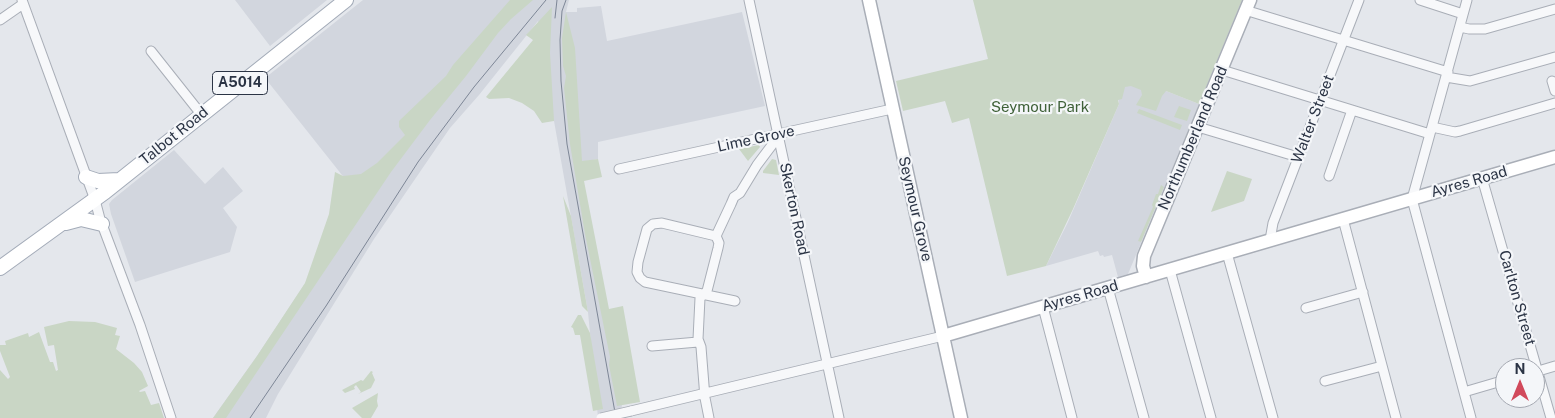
<!DOCTYPE html>
<html>
<head>
<meta charset="utf-8">
<style>
	body { margin:0 }
	#map { position:relative; width:1555px; height:418px; overflow:hidden; background:#e4e7ec; font-family:"Public Sans",sans-serif }
	canvas { display:block }
	.north { position:absolute; left:1495px; top:358px; width:50px; height:50px; box-sizing:border-box; background:#f4f6f9; border:1px solid #a4a8b1; border-radius:50%; rotate:0deg; font-size:14px; font-weight:700; line-height:20px; text-align:center; color:#2b3445 }
	.north::after { content:''; display:block; margin:auto; width:18px; height:22px; background:#d1495b; clip-path:polygon(50% 0,100% 100%,50% 72%,0 100%) }
</style>
</head>
<body>
<div id="map">
<canvas width="1555" height="418"></canvas>
<div class="north">N</div>
</div>
<script>
const ctx = document.querySelector('canvas').getContext('2d');
ctx.lineJoin = 'round';
function paint(path, color) { ctx.fillStyle = color; ctx.fill(path, 'evenodd'); }
const shape = rows => new Path2D(rows.map(r => 'M' + r).join(''));
function strokePath(path, color, width, dash) { ctx.strokeStyle = color; ctx.lineWidth = width; ctx.lineCap = dash ? 'butt' : 'round'; ctx.setLineDash(dash || []); ctx.stroke(path); }
function drawText(font, color, halo, rows, align = 'center') {
  ctx.font = font + ' "Public Sans",sans-serif'; ctx.lineWidth = 4.5; ctx.setLineDash([]); ctx.textBaseline = 'middle'; ctx.strokeStyle = halo; ctx.fillStyle = color; for (const [text, x, y, turn = 0] of rows) {
    ctx.save(); ctx.translate(x, y); ctx.rotate((+turn || 0) * Math.PI / 180); ctx.textAlign = isNaN(turn) ? turn : align; if (halo) ctx.strokeText(text, 0, 0); ctx.fillText(text, 0, 0); ctx.restore();
  }
}
paint(shape([
	[235,0,327,0,270,46],
	[363,0,569,0,566,12,577,12,577,8,601,6,607,41,742,12,765,106,598,142,598,159,582,162,582,173,622,405,620,418,598,418,588,312,554,121,551,120,538,21,479,95,450,128,374,239,278,394,266,418,213,418,257,356,361,199,265,78],
	[1128,76,1199,104,1128,274,1118,277,1112,255,1104,257,1103,255,1100,256,1098,251,1046,266,1068,222,1119,104,1116,81],
	[174,150,205,184,223,167,243,191,223,208,237,227,230,252,135,282,111,214,109,204,112,200]
]), '#d2d6de');
paint(shape([
	[510,0,533,0,511,19,498,33,466,76,430,120,391,172,226,418,213,418,257,356,305,283,329,214,335,172,343,176,361,174,377,163,405,135,399,127,399,121,446,76,453,65],
	[973,0,1242,0,1199,104,1166,91,1162,96,1156,111,1136,105,1142,95,1141,90,1131,86,1125,87,1122,99,1118,100,1119,104,1073,209,1046,266,1007,276,969,118,952,123,945,101,903,111,896,81,988,59],
	[552,7,550,53,554,121,542,123,534,111,522,103,509,98,489,99,486,97,533,40,526,35],
	[566,12,575,48,582,161,598,159,602,177,584,181,609,309,623,306,640,402,617,406,609,365,610,357,585,234,570,144,564,88,566,76,563,66,562,38],
	[1179,106,1191,110,1187,121,1174,117],
	[1139,109,1182,125,1180,130,1137,113],
	[759,145,760,147,748,161,739,149],
	[772,159,776,160,779,175,763,173,763,171],
	[1227,171,1252,179,1244,201,1211,212],
	[1161,185,1164,187,1141,242,1138,241,1153,207,1152,205,1156,194,1158,194],
	[563,196,571,216,588,312,582,306],
	[578,315,581,315,590,333,603,409,593,411,580,335,575,335,573,328,571,327],
	[69,321,95,322,117,328,115,335,120,336,116,349,134,363,142,372,148,386,139,391,140,392,145,391,151,405,159,403,164,418,0,418,0,370,8,379,10,377,0,351,0,345,6,345,5,341,28,333,29,337,39,332,50,362,53,362,56,371,58,370,54,345,48,346,44,327],
	[371,371,373,372,372,373,375,380,371,388,358,394,361,392,356,385,354,387,355,389,345,393,342,390,361,380,363,381],
	[378,393,377,401,378,406,371,418,362,418,352,408]
]), '#c9d6c5');
const street = shape([
	[22,0,95,200,100,219,140,325,171,418],
	[749,0,839,418],
	[1420,0,1463,14],
	[1467,0,1412,199,1471,418],
	[1245,10,1448,72],
	[0,20,23,4],
	[1460,27,1469,29,1485,29,1555,9],
	[151,51,201,114],
	[1222,70,1430,134],
	[1446,77,1470,81,1555,57],
	[1552,81,1555,91],
	[1198,127,1298,157],
	[1432,127,1455,132,1460,131,1555,103],
	[619,169,892,109],
	[1329,176,1352,110],
	[1482,178,1551,418],
	[1343,219,1396,418],
	[716,236,662,223,653,224,647,229,638,262,637,272,640,278,645,282,735,301],
	[1270,240,1273,223,1359,0],
	[1227,253,1273,418],
	[1170,270,1211,418],
	[1108,288,1144,418],
	[1043,307,1072,418],
	[1306,308,1363,292],
	[652,346,698,342],
	[1535,372,1555,366],
	[1325,381,1382,366],
	[1464,392,1505,380],
	[631,411,943,336],
	[709,418,705,398,701,347,698,339,700,298,707,291,718,248,719,243,716,236,731,204,734,197,740,193,757,165,778,137]
]);
const secondary = shape([
	[869,0,961,418],
	[1146,277,1143,266,1144,256,1250,0],
	[943,336,1555,157]
]);
const primary = shape([
	[86,177,98,181,119,180],
	[66,223,81,219,102,224],
	[0,268,105,192,346,0]
]);
strokePath(street, '#a9aeb7', 11);
strokePath(secondary, '#a9aeb7', 15);
strokePath(primary, '#a3abb8', 16);
strokePath(street, '#f7f8fa', 9);
strokePath(secondary, '#fff', 12);
strokePath(primary, '#fff', 14);
strokePath(shape([
	[566,0,562,11,560,40,561,81,567,144,616,418],
	[555,18,557,0],
	[250,418,326,306,418,162,474,87,546,0]
]), '#7d8696', 1);
const streetBridge = shape([
	[601,418,631,411]
]);
strokePath(streetBridge, '#a9aeb7', 11, []);
strokePath(streetBridge, '#f7f8fa', 9);
for (const [x, y, w] of [
	[240,83,55]
]) { const box = new Path2D(); box.roundRect(x - w / 2, y - 11.5, w, 23, 4); ctx.fillStyle = '#f4f6f9'; ctx.fill(box); strokePath(box, '#2b3445', 1); }
drawText('bold 14px', '#2b3445', null, [
	["A5014",240,83]
]);
drawText('15px', '#3f6138', '#f4f6f9', [
	["Seymour Park",1040,107]
]);
drawText('15px', '#2b3445', '#f4f6f9', [
	["Walter Street",1313,119,-69],
	["Talbot Road",174,136,-39],
	["Northumberland Road",1193,138,-67],
	["Lime Grove",756,139,-12],
	["Ayres Road",1469,182,-16],
	["Skerton Road",794,209,78],
	["Seymour Grove",915,209,77],
	["Ayres Road",1080,296,-16],
	["Carlton Street",1517,298,74]
]);
</script>
</body>
</html>
